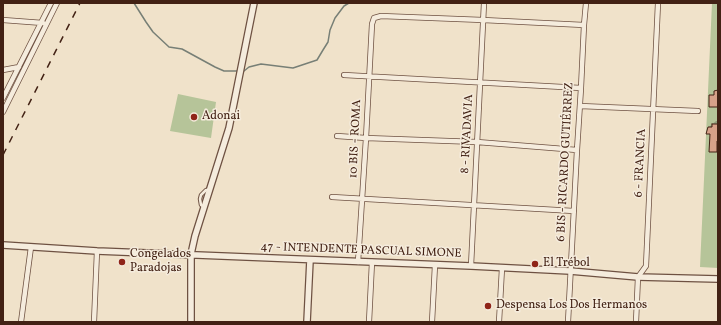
<!DOCTYPE html>
<html>
<head>
<meta charset="utf-8">
<style>
	body { margin:0 }
	#map { position:relative; width:721px; height:325px; overflow:hidden; background:#f0e2ca; font-family:Vollkorn,serif }
	canvas { display:block }
	.frame { position:absolute; inset:0; border:4px solid #422114; pointer-events:none }
</style>
</head>
<body>
<div id="map">
<canvas width="721" height="325"></canvas>
<div class="frame"></div>
</div>
<script>
const ctx = document.querySelector('canvas').getContext('2d');
ctx.lineJoin = 'round';
function paint(path, color) { ctx.fillStyle = color; ctx.fill(path, 'evenodd'); }
const shape = rows => new Path2D(rows.map(r => 'M' + r).join(''));
function strokePath(path, color, width, dash) { ctx.strokeStyle = color; ctx.lineWidth = width; ctx.lineCap = dash ? 'butt' : 'round'; ctx.setLineDash(dash || []); ctx.stroke(path); }
function drawText(font, color, halo, rows, align = 'center') {
  ctx.font = font + ' Vollkorn,serif'; ctx.lineWidth = 3; ctx.setLineDash([]); ctx.textBaseline = 'middle'; ctx.strokeStyle = halo; ctx.fillStyle = color; for (const [text, x, y, turn = 0] of rows) {
    ctx.save(); ctx.translate(x, y); ctx.rotate((+turn || 0) * Math.PI / 180); ctx.textAlign = isNaN(turn) ? turn : align; if (halo) ctx.strokeText(text, 0, 0); ctx.fillText(text, 0, 0); ctx.restore();
  }
}
paint(shape([
	[712,3,718,3,718,268,700,267],
	[178,94,216,102,211,138,170,131]
]), '#b6c499');
paint(shape([
	[716,121,718,121,718,150,716,151,709,127]
]), '#0003');
strokePath(shape([
	[134,3,146,22,153,32,169,47,182,49,215,67,224,71,244,71,249,67,261,64,293,68,317,60,323,50,328,42,330,30,335,18,344,6,349,3]
]), '#777f76', 1.5);
const building = shape([
	[718,90,718,107,709,107,709,95,714,95,714,91,718,90],
	[712,124,718,124,718,141,717,141,717,152,709,152,710,134,706,134,708,127,712,127,712,124]
]);
paint(building, '#d7a189');
strokePath(building, '#422114', 1);
const service = shape([
	[204,207,201,205,200,199,201,195,206,190,209,190]
]);
const minor = shape([
	[3,20,43,23],
	[3,70,19,67],
	[344,75,581,88],
	[3,98,51,3],
	[580,106,698,111],
	[3,112,57,3],
	[337,136,366,138,477,142,577,150],
	[332,197,574,211],
	[358,262,366,138,372,24,374,18,381,16,483,20,584,25],
	[471,266,484,3],
	[21,322,31,247],
	[94,322,97,251],
	[369,322,372,262],
	[432,322,435,265],
	[499,322,502,268],
	[568,322,577,150,581,88,584,25,586,3],
	[636,322,638,277,646,266,658,3]
]);
const tertiary = shape([
	[3,245,97,251,471,266,570,271,638,277,718,279],
	[191,322,191,254,195,236,229,128,254,3],
	[307,322,310,260]
]);
strokePath(service, '#6e5142', 4.5);
strokePath(minor, '#6e5142', 6);
strokePath(tertiary, '#6e5142', 8);
strokePath(service, '#f5ecdd', 2.5);
strokePath(minor, '#f5ecdd', 4.5);
strokePath(tertiary, '#f5ecdd', 5.5);
strokePath(shape([
	[3,155,80,3]
]), '#422114', 1.5, [7, 7]);
for (const [x, y, r, color] of [
	[194,117,4,"#8f2418"],
	[122,262,4,"#8f2418"],
	[535,264,4,"#8f2418"],
	[488,306,4,"#8f2418"]
]) { const dot = new Path2D(); dot.arc(x, y, r, 0, 2 * Math.PI); ctx.fillStyle = color; ctx.fill(dot); strokePath(dot, '#f5ecdd', 1.5); }
drawText('12px', '#422114', '#f5ecdd', [
	["Adonai",202,117],
	["Congelados",130,255],
	["Paradojas",130,269],
	["El Trébol",543,264],
	["Despensa Los Dos Hermanos",496,306]
], 'left');
drawText('12px', '#422114', '#f5ecdd', [
	["8 - RIVADAVIA",468,134,-87],
	["10 BIS - ROMA",356,139,-87],
	["6 BIS - RICARDO GUTIÉRREZ",566,162,-87],
	["6 - FRANCIA",641,163,-87],
	["47 - INTENDENTE PASCUAL SIMONE",361,251,2]
]);
</script>
</body>
</html>
